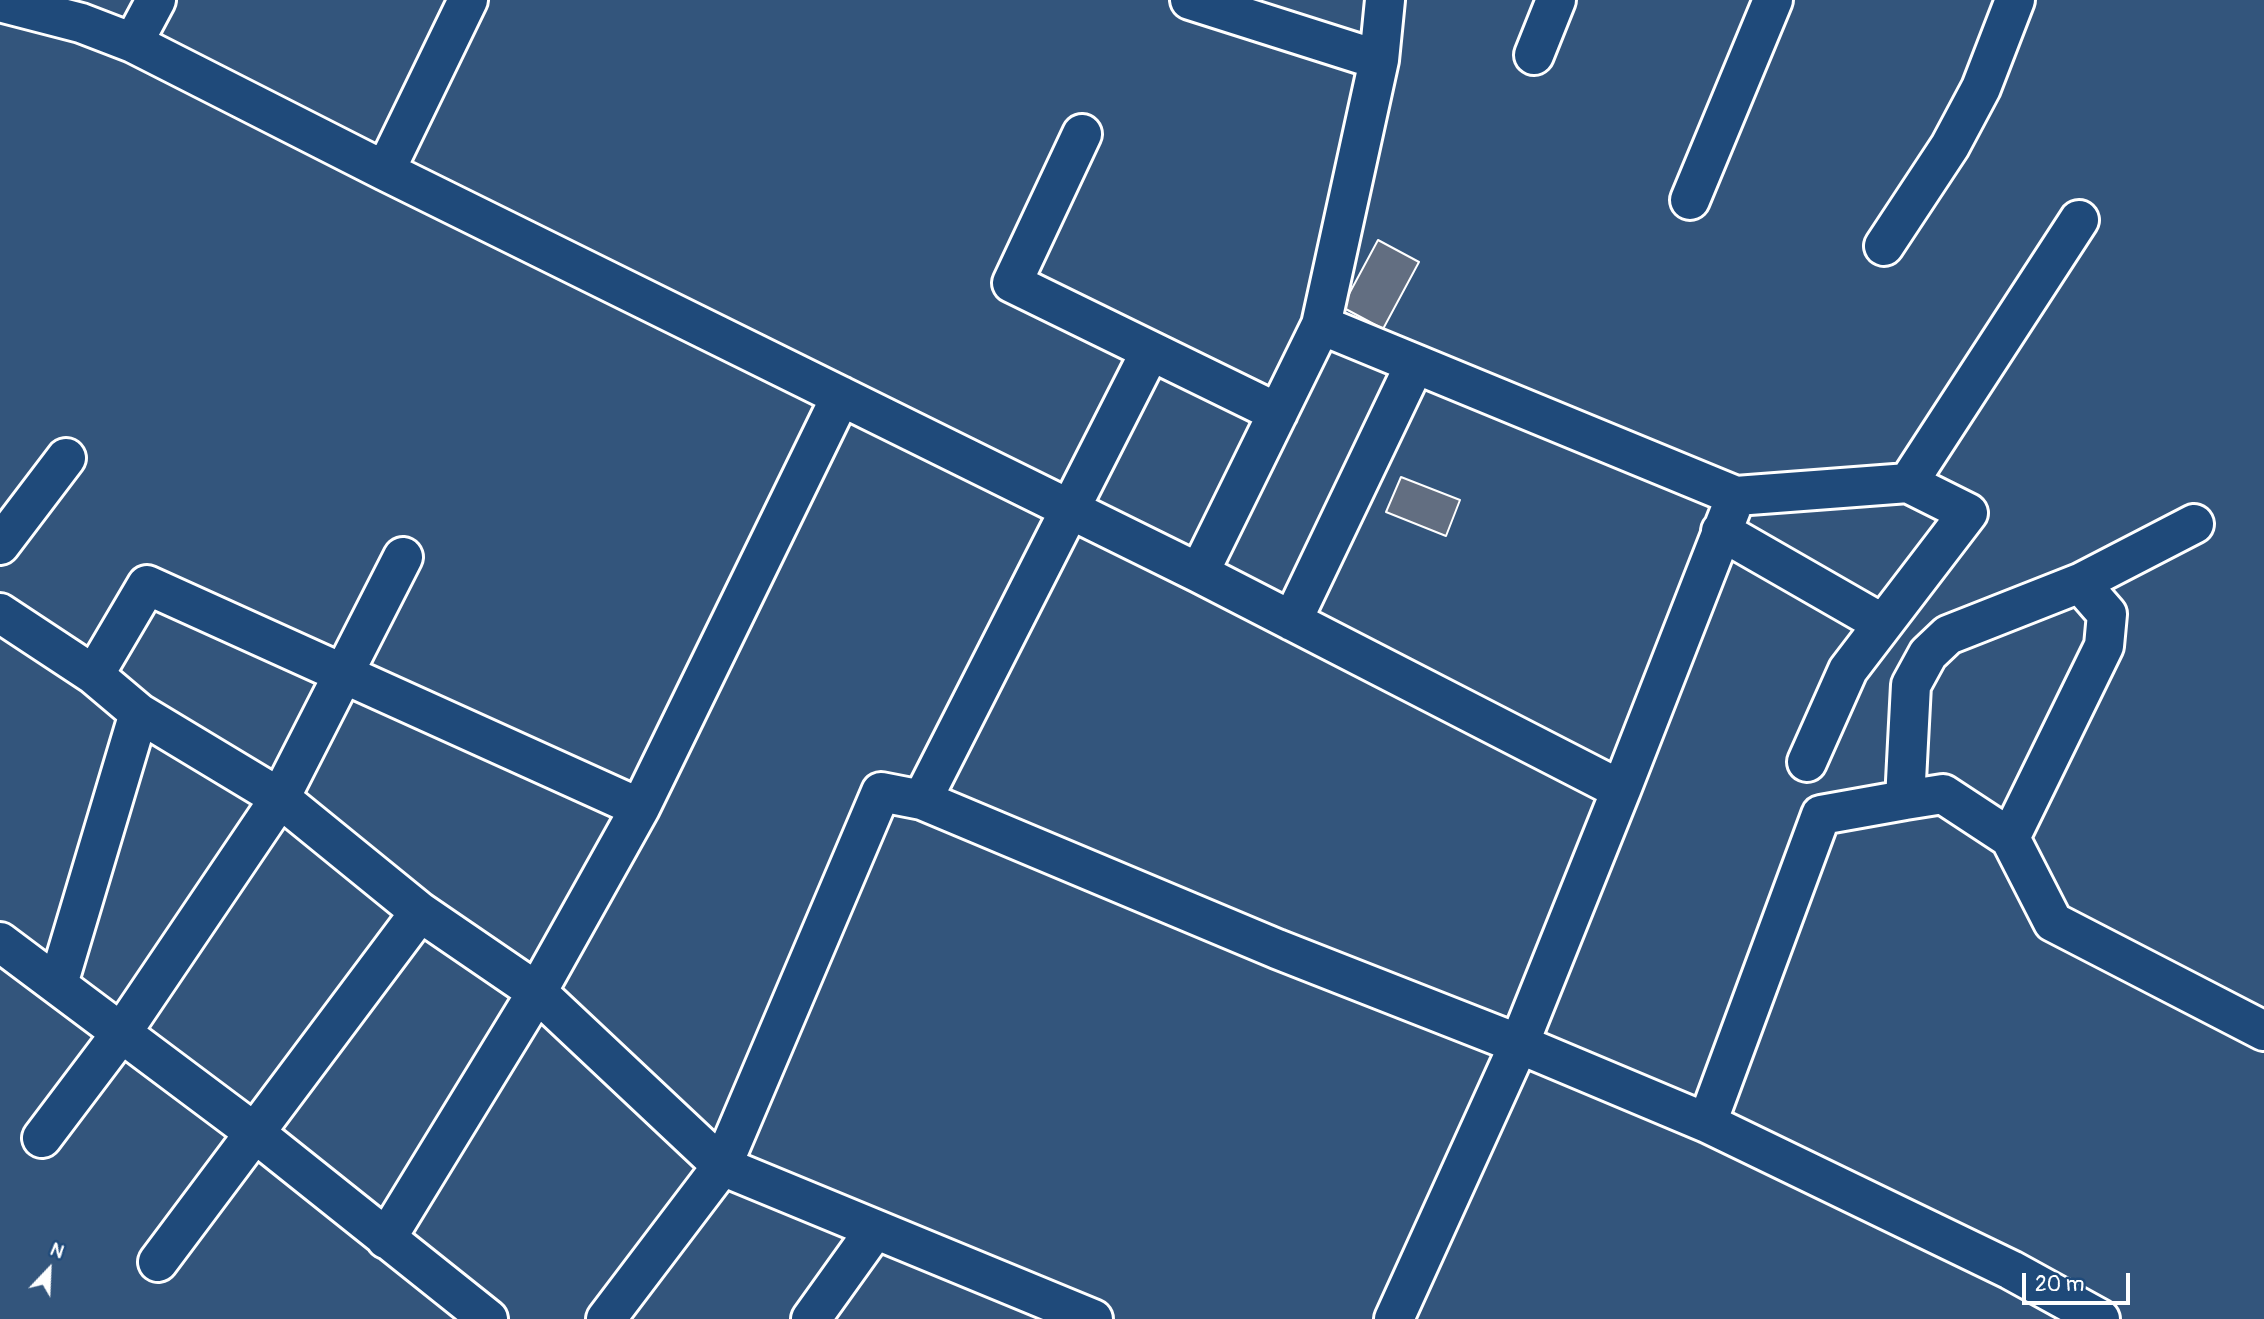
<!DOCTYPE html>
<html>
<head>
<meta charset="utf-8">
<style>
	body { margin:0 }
	#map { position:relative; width:2264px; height:1319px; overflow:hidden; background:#33557c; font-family:Pangolin,sans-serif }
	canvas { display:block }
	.north { position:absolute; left:14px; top:1235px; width:70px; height:70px; -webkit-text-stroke:5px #1f4a7a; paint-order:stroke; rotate:23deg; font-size:19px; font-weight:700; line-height:28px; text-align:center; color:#fff }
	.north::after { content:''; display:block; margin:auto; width:24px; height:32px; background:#fff; clip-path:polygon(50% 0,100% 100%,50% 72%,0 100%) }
	.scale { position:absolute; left:2022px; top:1273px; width:108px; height:32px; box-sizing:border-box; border:4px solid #fff; border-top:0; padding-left:9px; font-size:21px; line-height:24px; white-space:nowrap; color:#fff; -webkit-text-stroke:5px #1f4a7a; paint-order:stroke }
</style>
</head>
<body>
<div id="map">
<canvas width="2264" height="1319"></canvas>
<div class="north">N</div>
<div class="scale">20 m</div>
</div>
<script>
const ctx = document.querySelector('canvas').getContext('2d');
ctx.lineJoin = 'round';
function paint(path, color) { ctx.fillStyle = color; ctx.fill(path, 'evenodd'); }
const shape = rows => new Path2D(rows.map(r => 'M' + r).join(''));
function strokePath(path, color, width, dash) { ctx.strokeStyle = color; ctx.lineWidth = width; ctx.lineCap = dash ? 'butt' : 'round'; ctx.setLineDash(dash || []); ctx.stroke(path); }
const building = shape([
	[1378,240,1419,262,1383,329,1342,307,1378,240],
	[1401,477,1460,500,1446,536,1386,512,1401,477]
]);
paint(building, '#626e81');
strokePath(building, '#fff', 2);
const minor = shape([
	[1190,0,1379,60],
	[0,2,81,23,133,43,385,171,1199,573,1621,790,1519,1044,1394,1319],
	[133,43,156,0],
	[1534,55,1556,0],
	[1082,134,1012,283,1278,413],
	[385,171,468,0],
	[1690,200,1773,0],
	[1884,246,1950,146,1981,88,2015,0],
	[1321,325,1736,496,1908,483,2079,220],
	[1721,531,1883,624],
	[0,545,66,458],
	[1199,573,1321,325,1379,60,1385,0],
	[2080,583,2107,614,2104,646,2010,838,2053,922,2264,1031],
	[0,613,94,675,139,713,280,798,420,912,537,992,722,1166,1093,1319],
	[1292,621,1415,364],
	[94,675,147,585,640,808],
	[1807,762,1848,670,1968,513,1908,483],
	[1621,790,1736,496],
	[922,800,1150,352],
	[1905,800,1943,794,2010,838],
	[0,942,255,1133,488,1319],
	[58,984,139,713],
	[1707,1123,1821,815,1905,800,1911,685,1928,654,1948,635,2080,583,2194,524],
	[42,1138,122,1032,280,798,403,557],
	[386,1239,537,992,640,808,841,396],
	[158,1262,420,912],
	[606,1319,722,1166,881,792,922,800,1277,949,1519,1044,1707,1123,2011,1270,2100,1319],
	[811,1319,874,1231]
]);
strokePath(minor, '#fff', 44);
strokePath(minor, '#1f4a7a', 38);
</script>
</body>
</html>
